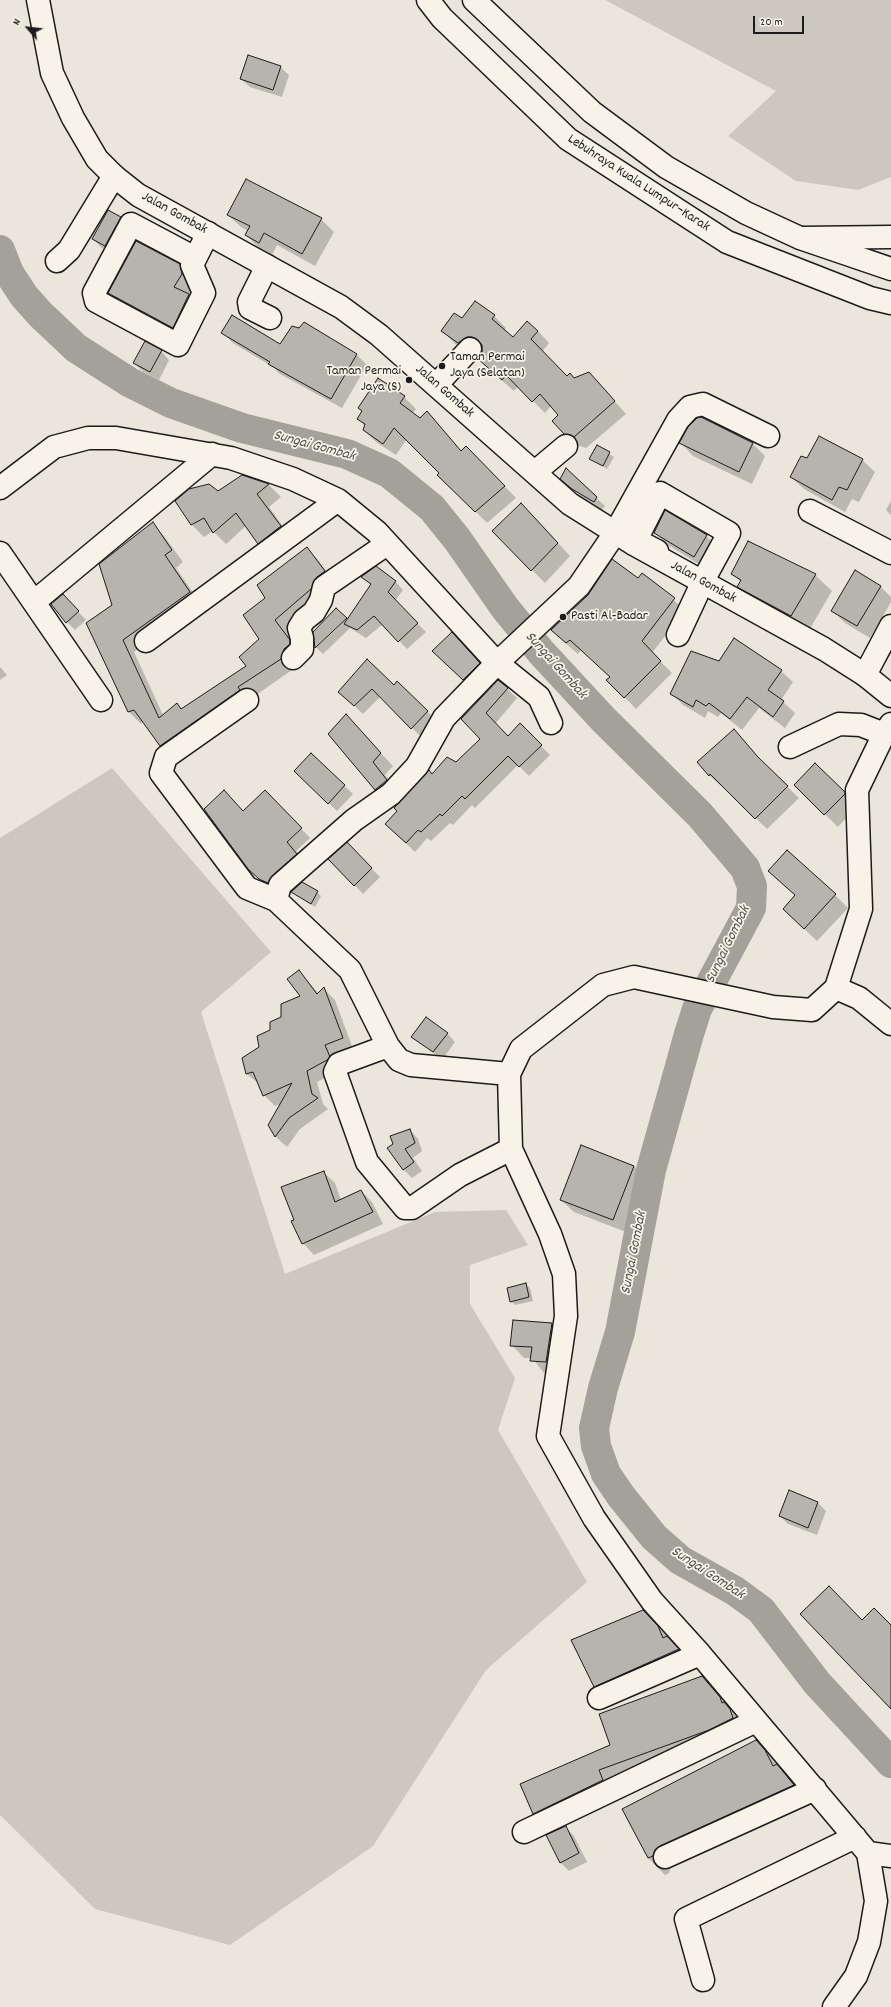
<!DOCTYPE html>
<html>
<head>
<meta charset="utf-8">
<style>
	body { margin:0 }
	#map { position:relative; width:891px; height:2007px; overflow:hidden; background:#eae6dc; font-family:Dekko,sans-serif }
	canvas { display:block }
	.north { position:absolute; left:8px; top:8px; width:40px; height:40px; -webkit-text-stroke:3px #f7f3e8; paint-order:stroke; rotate:298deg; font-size:11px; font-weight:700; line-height:16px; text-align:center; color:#1c1c1c }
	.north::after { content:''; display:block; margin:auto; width:14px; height:18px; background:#1c1c1c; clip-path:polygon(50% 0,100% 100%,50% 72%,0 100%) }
	.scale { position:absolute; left:753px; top:16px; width:51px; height:18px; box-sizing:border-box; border:2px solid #1c1c1c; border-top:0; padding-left:5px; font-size:12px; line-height:14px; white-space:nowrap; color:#1c1c1c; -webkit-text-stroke:3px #f7f3e8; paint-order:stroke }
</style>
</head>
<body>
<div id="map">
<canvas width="891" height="2007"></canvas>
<div class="north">N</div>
<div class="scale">20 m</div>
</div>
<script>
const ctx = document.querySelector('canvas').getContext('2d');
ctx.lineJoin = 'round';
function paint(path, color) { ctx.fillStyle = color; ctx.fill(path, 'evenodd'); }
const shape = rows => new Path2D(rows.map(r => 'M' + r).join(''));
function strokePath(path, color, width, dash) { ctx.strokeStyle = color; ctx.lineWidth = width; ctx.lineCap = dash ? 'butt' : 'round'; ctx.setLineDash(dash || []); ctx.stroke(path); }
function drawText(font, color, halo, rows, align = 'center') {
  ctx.font = font + ' Dekko,sans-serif'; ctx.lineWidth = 3.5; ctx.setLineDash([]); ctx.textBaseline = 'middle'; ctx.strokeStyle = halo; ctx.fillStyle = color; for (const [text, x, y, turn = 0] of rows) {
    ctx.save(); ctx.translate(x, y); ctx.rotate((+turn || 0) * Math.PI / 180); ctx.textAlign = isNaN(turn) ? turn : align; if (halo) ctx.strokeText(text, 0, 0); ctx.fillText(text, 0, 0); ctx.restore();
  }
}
paint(shape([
	[605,0,891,0,891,177,858,190,796,181,728,136,776,91],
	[112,768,271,952,201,1012,285,1274,435,1212,506,1210,528,1245,470,1265,470,1304,515,1378,498,1430,587,1582,486,1670,373,1846,230,1945,95,1909,0,1815,0,838]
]), '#ccc8c0');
paint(shape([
	[280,67,289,75,282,97,250,87,241,79],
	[228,215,321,219,334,232,315,266,277,245,272,255,259,248,246,235,248,231,241,227],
	[121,218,129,226,113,254,102,248,93,239],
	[179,265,192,277,194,287,189,295,201,307,185,339,121,305,109,293],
	[494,316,506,328,504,331,513,339,538,331,549,343,542,352,567,377,601,386,626,414,586,448,577,445,553,421,560,415,551,406,545,413,518,386,514,391,491,371,483,348,479,348,471,355,454,343,443,331,462,320],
	[304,324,357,355,367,365,342,408,280,374,273,367,233,343,223,333,280,346],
	[161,351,169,360,159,380,142,371,134,363],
	[404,397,416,409,412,414,420,419,427,413,462,452,478,459,516,498,487,523,439,475,441,473,407,439,396,455,376,442,364,430,365,426,358,419],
	[701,418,753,444,765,456,752,484,693,456,681,443],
	[597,446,614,457,607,469,591,459],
	[807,460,862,460,875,472,859,502,852,499,845,512,804,489,791,477],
	[566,470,605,506,602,510,582,497,570,487],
	[242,476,269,485,281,497,269,507,292,539,270,555,258,543,246,526,226,544,213,531,204,537,192,525,176,501,218,492],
	[891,501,891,515,886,510],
	[534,517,570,556,545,583,493,531],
	[152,524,164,536,183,562,176,568,201,604,134,652,163,715,177,705,182,709,248,666,261,639,266,598,307,548,318,560,336,584,322,601,287,633,300,651,292,670,249,700,173,757,161,745,144,722,140,723,128,711,114,605],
	[655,533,706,536,719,548,707,569,668,545],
	[643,574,685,610,652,653,672,673,636,709,608,680,611,677,581,650,578,654,563,641,639,579],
	[732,574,815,575,832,591,808,632,755,603,738,587,741,582],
	[363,577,395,581,403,590,395,601,426,632,407,649,383,624,366,638,350,628,323,654,316,647,314,632,320,644,347,619,348,621,371,585],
	[880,586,891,597,891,602,870,638,845,623,833,611],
	[71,604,86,620,75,630,67,622],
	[460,642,487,672,472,688,442,659],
	[720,662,781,671,793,682,781,700,795,713,785,728,759,708,742,730,721,713,718,717,708,711,705,718,683,705,671,693],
	[0,667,7,675,0,680],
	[397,683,436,720,420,736,381,696,363,714,339,692,394,686],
	[507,689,517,698,495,724,508,737,520,725,550,755,529,776,518,765,475,808,472,805,453,825,450,823,431,841,427,838,415,852,395,833,432,775,456,763,482,739,462,719],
	[346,716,393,766,385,775,399,793,388,802,375,790],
	[734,731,767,767,799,798,767,829,722,785,721,786,709,775],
	[311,754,353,794,337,811,295,771],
	[815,764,857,806,838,827,795,785],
	[265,791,310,838,296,851,305,863,269,888,249,868,243,812],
	[347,844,380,877,363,894,330,859],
	[782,883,835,895,848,908,817,941,797,922,796,896],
	[292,892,317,892,321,896,315,907],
	[299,971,319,994,324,989,335,1000,353,1049,338,1071,317,1082,323,1104,328,1109,300,1129,287,1147,276,1137,270,1125,281,1104,275,1106,264,1095,260,1085,247,1074,243,1059,260,1048,282,1018,301,997],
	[447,1033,455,1042,442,1060,413,1036],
	[410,1130,418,1139,422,1151,413,1158,422,1171,412,1178,404,1170,389,1148],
	[634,1166,646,1179,626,1232,574,1212,561,1200],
	[323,1172,335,1183,341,1200,361,1191,372,1202,383,1224,314,1255,303,1243,295,1221],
	[526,1284,530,1288,533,1301,515,1305,511,1301],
	[513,1321,552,1324,565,1336,559,1374,544,1373,532,1358,524,1358,512,1345],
	[818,1503,826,1511,817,1535,788,1524,780,1516],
	[656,1624,691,1662,607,1699,595,1686],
	[702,1677,739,1719,549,1829,534,1813,611,1745],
	[756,1741,773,1758,809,1802,677,1862,671,1867,669,1873,665,1875,648,1858,624,1809],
	[565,1827,574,1836,587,1862,569,1871,561,1863]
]), '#0003');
strokePath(shape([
	[0,250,9,273,24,296,40,314,76,348,129,382,171,403,242,428,347,454,389,473,432,508,457,539,505,608,541,652,603,719,700,815,745,868,752,886,751,908,697,1009,689,1034,651,1170,620,1332,603,1388,594,1428,596,1446,606,1474,621,1496,654,1537,680,1560,735,1591,761,1610,817,1683,891,1763]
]), '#a3a19a', 30);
const building = shape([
	[248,55,281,66,273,90,240,79,248,55],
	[246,179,322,218,302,254,264,233,259,243,245,235,250,226,227,215,246,179],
	[108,210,121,217,105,246,92,239,108,210],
	[136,241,180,264,182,274,174,287,189,294,173,328,108,293,136,241],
	[475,301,495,315,492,319,513,337,527,321,538,331,531,339,567,376,570,373,574,378,589,372,615,401,574,437,564,434,552,421,558,415,540,394,532,402,506,375,502,380,478,359,482,352,482,345,478,340,472,337,467,337,458,343,441,331,454,313,462,318,475,301],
	[232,315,280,344,292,326,299,328,304,322,357,354,331,399,268,364,270,362,221,333,232,315],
	[145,341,162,350,150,372,133,363,145,341],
	[378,378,405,396,400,403,420,418,427,411,461,451,466,446,505,486,475,512,437,475,439,473,394,428,383,444,363,430,365,424,357,419,362,411,358,408,378,378],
	[701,417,753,443,739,472,679,443,688,427,697,418,701,417],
	[819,436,863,459,847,490,839,487,832,500,790,477,801,456,807,458,819,436],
	[597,445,610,452,603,466,589,459,597,445],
	[566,468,597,497,594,502,572,489,560,479,566,468],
	[242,475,269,484,257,494,281,526,258,544,236,513,213,533,204,518,191,525,175,501,189,489,209,484,218,491,242,475],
	[521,503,558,543,531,571,492,531,521,503],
	[665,510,707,535,694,557,654,533,665,510],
	[153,522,172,550,165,555,190,592,123,640,159,718,177,703,181,709,246,666,239,657,259,639,243,615,265,598,257,585,307,547,325,571,317,577,311,589,275,620,290,640,290,644,284,649,281,659,238,687,240,690,160,746,134,710,128,712,86,623,112,605,99,564,153,522],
	[748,541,816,574,791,616,737,587,741,580,731,574,748,541],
	[612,559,638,578,642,573,675,598,642,641,661,661,624,698,606,680,610,677,570,640,566,643,551,630,588,595,612,559],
	[376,566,396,581,388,592,418,623,398,642,374,616,357,630,344,624,371,584,361,577,376,566],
	[855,570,881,586,857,626,831,611,855,570],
	[63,594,79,611,66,623,51,604,63,594],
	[336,608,347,618,315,648,313,632,336,608],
	[452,632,480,663,463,680,432,651,452,632],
	[734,638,782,670,768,690,784,701,773,717,747,697,730,719,709,703,706,706,696,700,693,707,670,694,691,651,719,661,734,638],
	[367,659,394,685,397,681,428,711,411,729,372,689,354,706,338,692,367,659],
	[498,680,508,688,486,713,508,736,520,723,542,745,519,767,508,756,465,799,462,796,442,816,440,814,421,832,418,830,406,843,385,824,397,811,394,808,429,770,432,774,447,757,456,762,480,739,461,719,498,680],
	[346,714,381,753,373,762,387,780,375,790,328,734,346,714],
	[734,729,758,757,788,786,755,819,710,774,709,776,697,762,734,729],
	[311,753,345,785,328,804,294,771,311,753],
	[815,763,845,792,845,794,824,815,794,785,815,763],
	[224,790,243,811,265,790,302,828,287,842,297,854,272,876,268,883,259,879,248,869,204,809,224,790],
	[347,842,372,868,354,886,328,859,347,842],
	[787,850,836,894,804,929,783,909,795,895,768,871,787,850],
	[302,882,318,891,311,904,291,892,302,882],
	[299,970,317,994,324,987,343,1038,325,1045,330,1057,327,1060,307,1071,312,1094,318,1098,289,1118,275,1137,268,1125,292,1083,263,1096,253,1072,246,1074,242,1058,259,1047,257,1036,270,1030,270,1022,281,1017,281,1004,300,996,287,979,299,970],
	[426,1017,448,1033,433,1052,411,1037,426,1017],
	[410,1129,415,1143,405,1149,414,1162,403,1170,387,1148,393,1144,390,1136,410,1129],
	[581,1145,634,1166,613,1220,560,1200,581,1145],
	[324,1171,335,1202,361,1190,373,1212,302,1244,291,1221,294,1220,281,1187,324,1171],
	[526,1283,529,1297,510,1302,507,1288,526,1283],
	[513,1320,552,1323,546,1362,530,1361,532,1347,510,1346,513,1320],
	[789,1490,818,1502,808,1528,779,1516,789,1490],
	[829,1586,862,1620,874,1608,891,1625,891,1709,800,1614,829,1586],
	[643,1610,658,1626,663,1638,667,1636,679,1649,594,1687,571,1640,643,1610],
	[702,1676,720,1697,722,1703,724,1702,730,1709,733,1718,709,1730,599,1770,603,1780,533,1814,520,1784,610,1745,599,1714,702,1676],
	[756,1740,765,1750,773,1766,777,1764,794,1785,660,1846,655,1850,653,1856,648,1858,622,1809,756,1740],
	[566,1826,579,1853,560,1863,546,1835,566,1826]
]);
paint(building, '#b6b4ac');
strokePath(building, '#1c1c1c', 1);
const minor = shape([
	[801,238,891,237],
	[195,258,131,224,94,293,96,301,178,345,204,293,192,265,208,233],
	[57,261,69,250,114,176],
	[267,266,249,302,250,308,270,318],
	[436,385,470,349],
	[535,472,566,446],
	[0,488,54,447,88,438,116,438,231,458,293,479,338,500,377,532,497,663,539,697,551,723],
	[810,511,891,553],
	[657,551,636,540,660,493,729,533,705,577,678,635],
	[0,553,101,700],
	[34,602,212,454],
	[146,641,338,500],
	[293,658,302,649,302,638,299,628,304,620,314,612,321,600,324,587,387,544],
	[865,675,891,626],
	[247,700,166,757,161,773,247,888,276,900],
	[891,724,884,734,857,790,861,909,836,988,812,1010,773,1007,634,977,603,985,521,1049,509,1074,511,1149,550,1234,564,1274,566,1316,548,1436,594,1518,652,1601,700,1654,868,1853,891,1856],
	[790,747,839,724,861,725,884,734],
	[836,988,859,998,891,1024],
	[388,1046,339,1064,335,1072,367,1162,405,1208,412,1208,460,1175,511,1149],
	[509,1074,411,1065,399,1060,388,1046,350,970,276,900,280,885,354,820,391,794,417,766,444,718,497,663,579,586,615,533,678,420,690,407,703,404,768,436],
	[599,1698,700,1654],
	[524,1832,756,1721],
	[665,1857,815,1789],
	[703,1980,686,1919,855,1837],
	[834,2007,856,1976,869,1942,876,1901,868,1853]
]);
const major = shape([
	[38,0,52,73,73,118,97,159,114,176,138,195,341,307,379,335,570,504,632,543,824,649,865,675,891,696]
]);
const highway = shape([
	[428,0,442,18,568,139,727,242,870,298,891,303],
	[474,0,592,112,666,167,746,213,800,238,891,269]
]);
strokePath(minor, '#1c1c1c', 25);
strokePath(major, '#1c1c1c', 25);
strokePath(highway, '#1c1c1c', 25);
strokePath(minor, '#f7f3e8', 22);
strokePath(major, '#f7f3e8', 22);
strokePath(highway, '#f7f3e8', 22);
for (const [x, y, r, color] of [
	[442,366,4,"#1c1c1c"],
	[409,380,4,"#1c1c1c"],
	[563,617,4,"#1c1c1c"]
]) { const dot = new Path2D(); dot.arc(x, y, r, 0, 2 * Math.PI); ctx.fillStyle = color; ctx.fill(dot); strokePath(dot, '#f7f3e8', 1.5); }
drawText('14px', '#1c1c1c', '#f7f3e8', [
	["Lebuhraya Kuala Lumpur–Karak",638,184,33],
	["Jalan Gombak",174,214,29],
	["Jalan Gombak",444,392,41],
	["Jalan Gombak",703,583,29]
]);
drawText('14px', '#1c1c1c', '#f7f3e8', [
	["Taman Permai",450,358],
	["Jaya (Selatan)",450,374],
	["Taman Permai",401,372,"right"],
	["Jaya (S)",401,388,"right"],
	["Pasti Al-Badar",571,617]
], 'left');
drawText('italic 15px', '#52514e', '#f7f3e8', [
	["Sungai Gombak",314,447,15],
	["Sungai Gombak",555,666,48],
	["Sungai Gombak",729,945,-64],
	["Sungai Gombak",635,1253,-79],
	["Sungai Gombak",707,1574,33]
]);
</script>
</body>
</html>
